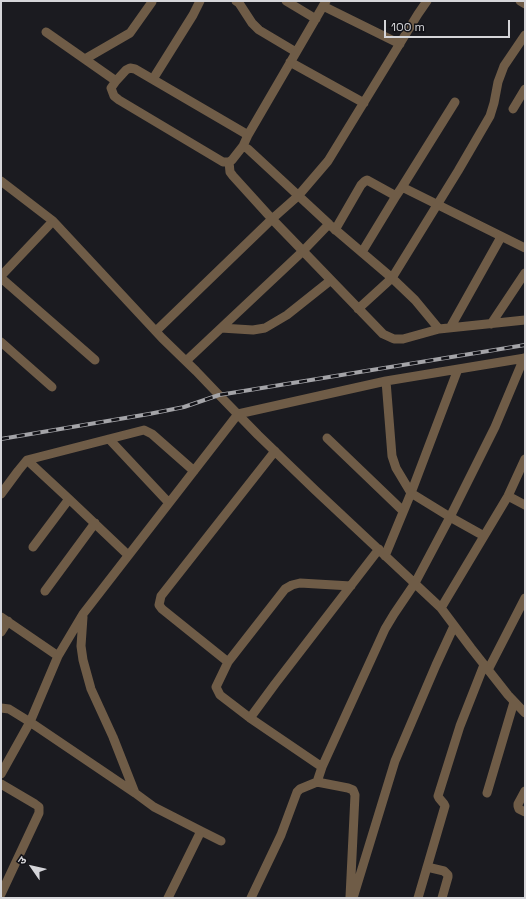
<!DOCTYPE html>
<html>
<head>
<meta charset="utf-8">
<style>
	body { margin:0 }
	#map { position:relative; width:526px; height:899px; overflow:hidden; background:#1b1b20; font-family:"Space Grotesk","Noto Sans Devanagari",sans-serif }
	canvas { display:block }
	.frame { position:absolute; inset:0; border:2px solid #d5d5d9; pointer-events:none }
	.north { position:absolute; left:12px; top:847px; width:40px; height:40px; -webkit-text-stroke:3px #121217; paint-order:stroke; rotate:304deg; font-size:11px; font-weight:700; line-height:16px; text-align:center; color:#d5d5d9 }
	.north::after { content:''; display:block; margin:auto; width:14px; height:18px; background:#d5d5d9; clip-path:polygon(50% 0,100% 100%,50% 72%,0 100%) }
	.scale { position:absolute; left:384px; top:20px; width:126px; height:18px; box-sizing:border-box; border:2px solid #d5d5d9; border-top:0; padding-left:5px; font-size:12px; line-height:14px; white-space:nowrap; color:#d5d5d9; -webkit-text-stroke:3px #121217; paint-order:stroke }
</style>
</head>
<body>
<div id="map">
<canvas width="526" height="899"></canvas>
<div class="frame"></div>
<div class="north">उ</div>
<div class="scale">100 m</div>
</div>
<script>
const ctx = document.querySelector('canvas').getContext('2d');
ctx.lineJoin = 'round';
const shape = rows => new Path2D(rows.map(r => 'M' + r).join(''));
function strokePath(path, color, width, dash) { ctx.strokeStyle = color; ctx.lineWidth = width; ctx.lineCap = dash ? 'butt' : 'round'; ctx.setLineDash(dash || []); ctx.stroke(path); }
strokePath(shape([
	[236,1,239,3,252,23,259,30,296,52],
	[286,1,316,19],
	[520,1,525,4],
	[323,6,400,44],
	[46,32,116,81,126,70,130,68,135,69,248,135],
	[85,59,130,33,152,2],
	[290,62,364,103],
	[153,79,193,15,200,1],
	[116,81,111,88,114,96,119,100,223,162,229,162,232,160,243,146],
	[513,109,525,89],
	[229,162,230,172,233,176,272,219,383,334,394,339,403,339,439,329],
	[1,181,53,221,162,338,196,371,219,395,258,435,315,490,441,608,471,648,508,695,525,713],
	[402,187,455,102],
	[331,226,392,278,415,300,439,329,525,320],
	[335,230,361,185,365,181,367,180,396,196,402,187,525,248],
	[362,252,396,196],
	[1,276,53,221],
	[1,278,95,360],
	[358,309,392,278,458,171,490,116,494,103,498,82,504,66,525,35],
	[491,324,525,273],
	[221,328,253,330,265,328,287,315,331,280],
	[450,328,501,237],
	[156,331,272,219,298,196,328,161,418,14,427,1],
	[1,342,52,387],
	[186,361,303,251,329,224,248,149,243,146,248,135,326,1],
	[386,381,392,456,396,468,411,493,450,517,484,536],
	[327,438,403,511],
	[109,439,169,503],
	[275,451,161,596,159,605,162,609,228,662,216,687,220,695,250,718,322,767],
	[27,460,69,499,128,555],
	[1,494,18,471,27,460,144,430,152,434,194,471],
	[508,496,525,505],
	[33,547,69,499],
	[385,556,411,493,458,369],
	[45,591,95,523],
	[441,608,508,496,525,459],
	[1,617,58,656],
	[83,617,81,646,83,660,91,689,113,737,135,793],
	[1,632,8,621],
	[228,662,285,589,292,585,300,583,351,586],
	[488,670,525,598],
	[1,708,9,709,30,722,135,793,154,807,201,831],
	[250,718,275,684,379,549],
	[1,774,30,722,58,656,83,614,238,414,386,381,525,358],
	[317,782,348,788,353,790,355,795,350,897],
	[1,784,35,804,39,807,39,813,1,894],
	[525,791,518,804,518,806,519,809,525,812],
	[487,793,514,702],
	[427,867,444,871,448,875,448,877,442,898],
	[168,898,201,831,221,841],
	[251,898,281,835,297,792,300,789,317,782,322,767,385,629,394,614,415,583,450,517,495,427,524,358],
	[353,898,395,761,436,665,454,626],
	[418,898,445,806,444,804,439,798,438,796,460,726,484,665]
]), '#6f5c47', 9);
const rail = shape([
	[1,439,149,414,184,407,219,395,525,345]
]);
strokePath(rail, '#a4a4a8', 4);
strokePath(rail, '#121217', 2.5, [8]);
</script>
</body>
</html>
